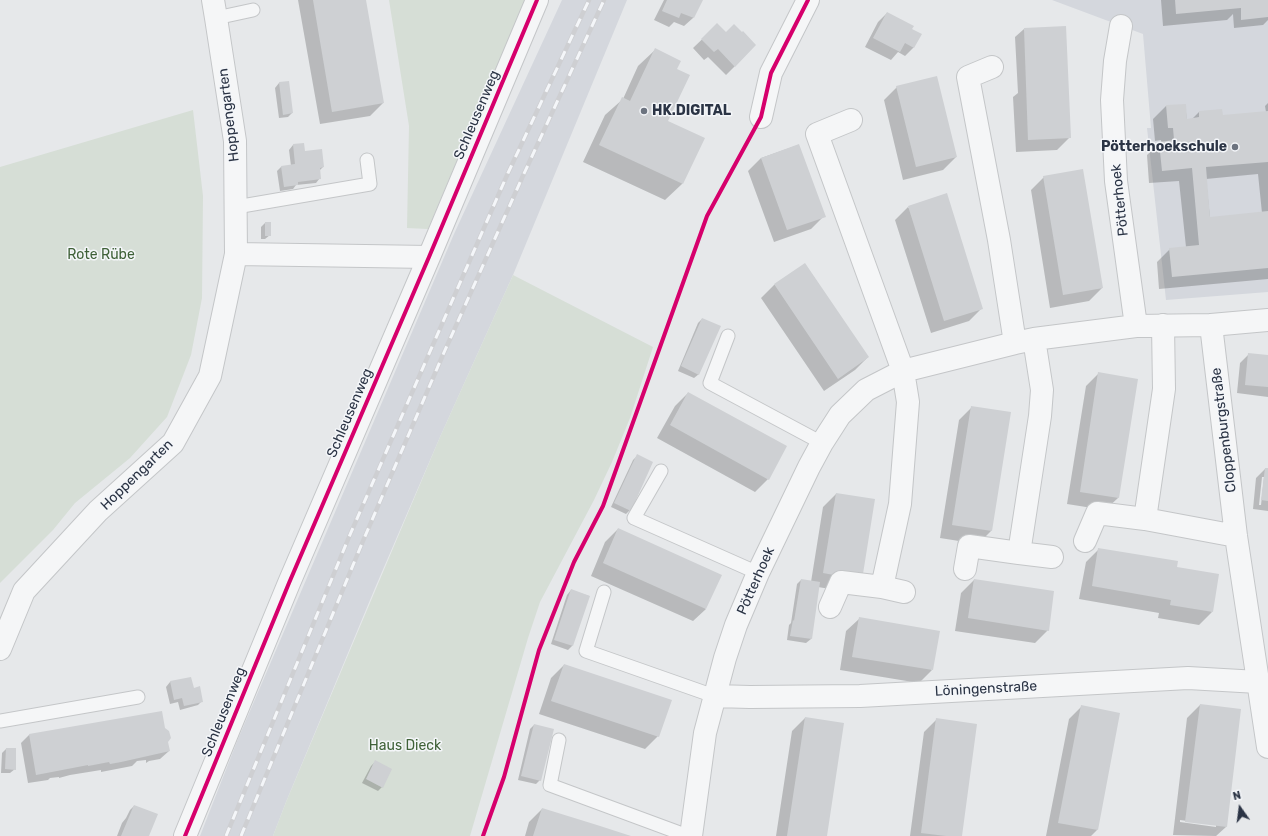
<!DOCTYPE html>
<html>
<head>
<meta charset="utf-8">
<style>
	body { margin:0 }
	#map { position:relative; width:1268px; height:836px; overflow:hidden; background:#e6e8ea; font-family:Rubik,sans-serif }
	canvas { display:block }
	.north { position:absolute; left:1220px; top:788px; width:40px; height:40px; -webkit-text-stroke:3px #f4f6f9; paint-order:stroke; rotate:346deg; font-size:11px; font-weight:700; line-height:16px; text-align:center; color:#2b3445 }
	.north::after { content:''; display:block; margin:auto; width:14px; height:18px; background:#2b3445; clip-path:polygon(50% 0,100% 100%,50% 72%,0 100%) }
</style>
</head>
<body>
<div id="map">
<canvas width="1268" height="836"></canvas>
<div class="north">N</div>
</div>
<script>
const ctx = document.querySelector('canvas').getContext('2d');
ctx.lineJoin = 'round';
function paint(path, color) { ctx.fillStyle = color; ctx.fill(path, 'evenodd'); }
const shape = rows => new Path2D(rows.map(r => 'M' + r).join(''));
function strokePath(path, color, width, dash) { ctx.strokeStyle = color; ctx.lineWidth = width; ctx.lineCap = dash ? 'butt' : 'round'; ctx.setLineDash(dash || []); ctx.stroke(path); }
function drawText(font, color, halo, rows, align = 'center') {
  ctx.font = font + ' Rubik,sans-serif'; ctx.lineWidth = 3; ctx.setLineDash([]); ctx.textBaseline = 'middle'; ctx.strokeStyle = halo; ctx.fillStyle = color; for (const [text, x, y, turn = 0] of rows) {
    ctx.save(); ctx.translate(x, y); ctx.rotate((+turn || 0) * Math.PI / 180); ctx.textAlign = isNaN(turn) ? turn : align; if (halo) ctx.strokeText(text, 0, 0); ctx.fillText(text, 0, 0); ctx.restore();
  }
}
paint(shape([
	[562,0,627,0,513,275,440,437,375,588,286,802,273,836,200,836,238,739,454,234],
	[1052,0,1268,0,1268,292,1166,300,1147,128,1151,128,1143,34]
]), '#d4d7dd');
paint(shape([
	[389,0,525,0,428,229,407,228,409,126],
	[193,110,203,196,202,298,191,355,167,417,130,458,75,503,53,530,0,583,0,167],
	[513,275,653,347,630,418,612,462,594,500,540,602,528,638,470,836,273,836,286,802,440,437]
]), '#d6ded6');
paint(shape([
	[298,0,365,0,383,103,370,116,320,124],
	[664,0,701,0,693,18,684,26,674,22,669,27,654,20],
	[1161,0,1268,0,1268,20,1263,25,1234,28,1233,14,1227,20,1163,26],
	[887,13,911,29,914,47,905,56,898,52,891,60,865,47,878,22],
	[717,25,735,66,726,75,708,57,704,60,693,48],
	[1024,29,1070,137,1057,150,1016,152,1013,97,1018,93,1015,37],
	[655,50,676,69,667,122,703,139,682,184,665,200,583,162,605,115,623,99,638,66],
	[288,82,292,113,288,117,279,118,275,88,279,83],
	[897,87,956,157,943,170,903,180,884,100],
	[1268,103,1268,279,1159,289,1157,262,1170,249,1186,247,1179,181,1149,183,1147,155,1161,142,1161,140,1155,141,1153,119,1166,106,1185,105,1187,120,1192,119,1199,112,1222,116,1266,112,1265,106],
	[1258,174,1262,213,1210,218,1206,179],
	[303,144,304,153,323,167,319,171,320,178,316,183,296,185,293,189,280,191,277,171,281,167,291,166,289,150,293,145],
	[798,145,824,216,811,229,774,242,748,171,761,158],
	[1044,177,1102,288,1089,301,1050,308,1031,190],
	[908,207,982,308,969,321,931,333,895,220],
	[265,223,270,235,265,239,261,239,261,227],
	[805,264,868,357,855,370,824,391,761,298,774,285],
	[702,319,699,374,694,378,678,371,698,323],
	[1249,354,1268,356,1268,397,1237,393,1240,363],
	[1099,373,1118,498,1105,510,1067,504,1086,386],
	[688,393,768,479,755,492,657,438,675,406],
	[972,407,1010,413,991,531,978,544,940,538,959,420],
	[637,456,630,510,626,514,611,507,633,460],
	[1265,469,1268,469,1268,511,1253,509,1256,478],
	[1262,477,1264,477,1261,505,1259,505],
	[836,494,848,592,818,587,811,639,806,643,787,640,789,625,791,623,797,584,801,580,811,582,823,507],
	[618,529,706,609,693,621,591,576,605,542],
	[1099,549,1176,568,1212,612,1199,625,1158,618,1159,613,1079,599,1086,562],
	[974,580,1048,630,1035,643,955,631,961,593],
	[571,590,589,596,572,646,568,650,551,644,567,595],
	[859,619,932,670,919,683,840,670,846,631],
	[564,665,658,736,645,749,539,714,551,678],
	[190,678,193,689,202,701,198,705,180,710,178,702,170,704,166,687,170,682],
	[1200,705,1226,827,1216,836,1173,835,1187,718],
	[1180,820,1216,825,1216,827,1180,822],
	[1082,706,1119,714,1097,830,1091,836,1046,836,1069,719],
	[805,718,826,836,776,836,792,731],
	[937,719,961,836,910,836,924,732],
	[534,725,540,780,536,784,518,780,530,729],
	[29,735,167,742,169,751,160,759,149,761,146,763,146,760,137,761,132,766,101,772,101,770,70,775,59,778,59,777,50,778,48,780,28,783,21,743],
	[6,749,15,769,10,773,1,773,2,753],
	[375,762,382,787,378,791,362,783,371,766],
	[134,806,148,836,117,836,122,823,126,818,130,810],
	[542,809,629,836,525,836,529,822]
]), '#0003');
paint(shape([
	[313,0,366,0,384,103,332,112],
	[667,0,703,0,694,18,681,13,679,18,662,11],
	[1175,0,1268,0,1268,17,1241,20,1241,8,1176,14],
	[887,12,914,26,912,29,922,34,914,48,905,43,900,52,873,38],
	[717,23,726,32,734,24,742,32,743,31,756,45,735,67,718,49,714,52,701,39],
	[1066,26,1071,138,1028,140,1024,28],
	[655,48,681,61,677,69,690,75,668,121,705,138,683,184,599,145,622,97,630,101],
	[937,76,957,157,916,167,896,86],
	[289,81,293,113,283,115,279,82],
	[1186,104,1187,119,1199,117,1199,111,1222,109,1223,115,1268,111,1268,162,1206,167,1210,217,1268,211,1268,268,1172,277,1169,248,1199,245,1192,168,1162,171,1159,142,1174,140,1173,128,1168,128,1166,105],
	[304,143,305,151,322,149,324,167,320,168,321,179,298,182,298,185,284,187,281,166,295,164,293,144],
	[799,144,826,217,787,230,761,158],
	[1083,169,1103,288,1063,295,1043,176],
	[947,193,983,309,944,321,908,206],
	[265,222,271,222,271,236,265,236],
	[805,263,869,357,838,379,774,284],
	[702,318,721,326,699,375,681,366],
	[1248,353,1268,355,1268,387,1245,385],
	[1098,372,1138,379,1119,498,1080,492],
	[688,392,787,446,769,480,670,425],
	[971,406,1011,412,992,531,952,525],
	[637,454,653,462,631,511,614,503],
	[1265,468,1268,468,1268,501,1261,500],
	[836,493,875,499,862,580,823,573],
	[618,528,722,575,706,609,603,563],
	[1098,548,1178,561,1177,567,1219,574,1213,612,1170,605,1171,600,1092,586],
	[801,579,820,582,812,639,790,636,793,620,794,621],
	[974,579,1054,591,1049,631,968,618],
	[571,589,590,596,573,646,554,640],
	[859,617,940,631,933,670,852,657],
	[564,664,672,700,659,737,551,701],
	[191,677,194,688,200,686,203,702,184,706,182,698,174,700,170,681],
	[1200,704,1241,709,1227,827,1185,822],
	[1081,705,1120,713,1098,830,1058,823],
	[162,711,165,728,169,731,171,738,168,742,170,751,121,762,110,764,109,762,88,766,88,765,36,775,29,734],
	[805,717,844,723,827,836,787,836],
	[936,718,977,724,962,836,946,836,921,833],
	[534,724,554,729,541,781,521,776],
	[6,748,16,748,16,770,5,769],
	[375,760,392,769,383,788,366,779],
	[134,805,158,814,149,836,121,836],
	[542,808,597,825,631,836,533,836]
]), '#ced0d3');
const service = shape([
	[216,18,253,10],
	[236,207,370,184,367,160],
	[728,336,710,383,822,443],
	[661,471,634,518,758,573],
	[604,592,586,651,714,696],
	[0,721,138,697],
	[559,740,550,785,688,836]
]);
const minor = shape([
	[1121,26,1115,61,1112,100,1116,181,1136,326],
	[992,67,968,77,999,240,1015,343],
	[761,117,771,73,808,0],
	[236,254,429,257],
	[1211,325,1236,536,1268,747],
	[1145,519,1236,536],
	[1085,541,1097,513,1145,519,1164,389,1163,325],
	[1019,553,1052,557],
	[965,569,969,546,1019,553,1040,416,1042,390,1034,339],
	[882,587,904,592],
	[830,607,841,582,882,587,900,504,908,402,903,371,817,134,851,120],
	[0,649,24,591,98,511,173,443,210,376,236,254,235,141,216,18,213,0],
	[714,696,750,697,860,696,1188,678,1258,682],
	[185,836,289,583,429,257,537,0],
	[691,836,705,733,725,658,736,625,758,573,809,467,822,443,840,415,866,390,903,371,1015,343,1034,339,1136,326,1211,325,1268,320]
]);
strokePath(service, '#c4c6c8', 15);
strokePath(minor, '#c4c6c8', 24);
strokePath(service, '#f5f6f7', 13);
strokePath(minor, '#f5f6f7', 22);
const rail = shape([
	[226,836,349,537,508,173,589,0],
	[241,836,363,541,442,357,522,178,604,0]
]);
strokePath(rail, '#cecfd2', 4.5);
strokePath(rail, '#f4f6f9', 3, [9]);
strokePath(shape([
	[185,836,289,583,429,257,537,0],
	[483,836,504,777,539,650,574,562,603,506,707,216,761,117,771,73,808,0]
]), '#d6006c', 4);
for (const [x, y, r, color] of [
	[644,111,4,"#6c737f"],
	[1235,147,4,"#6c737f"]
]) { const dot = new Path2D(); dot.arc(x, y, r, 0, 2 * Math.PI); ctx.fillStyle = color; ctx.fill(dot); strokePath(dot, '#f4f6f9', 1.5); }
drawText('bold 14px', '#2b3445', '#f4f6f9', [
	["HK.DIGITAL",652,111],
	["Pötterhoekschule",1227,147,"right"]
], 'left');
drawText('14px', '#2b3445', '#f4f6f9', [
	["Hoppengarten",229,115,-97],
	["Schleusenweg",477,115,-67],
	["Pötterhoek",1120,200,-96],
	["Schleusenweg",350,413,-67],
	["Cloppenburgstraße",1224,430,-97],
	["Hoppengarten",137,475,-44],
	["Pötterhoek",756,581,-66],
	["Löningenstraße",986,689,-3],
	["Schleusenweg",224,712,-68]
]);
drawText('14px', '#3f6138', '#f4f6f9', [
	["Rote Rübe",101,255],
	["Haus Dieck",405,746]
]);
</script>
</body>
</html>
